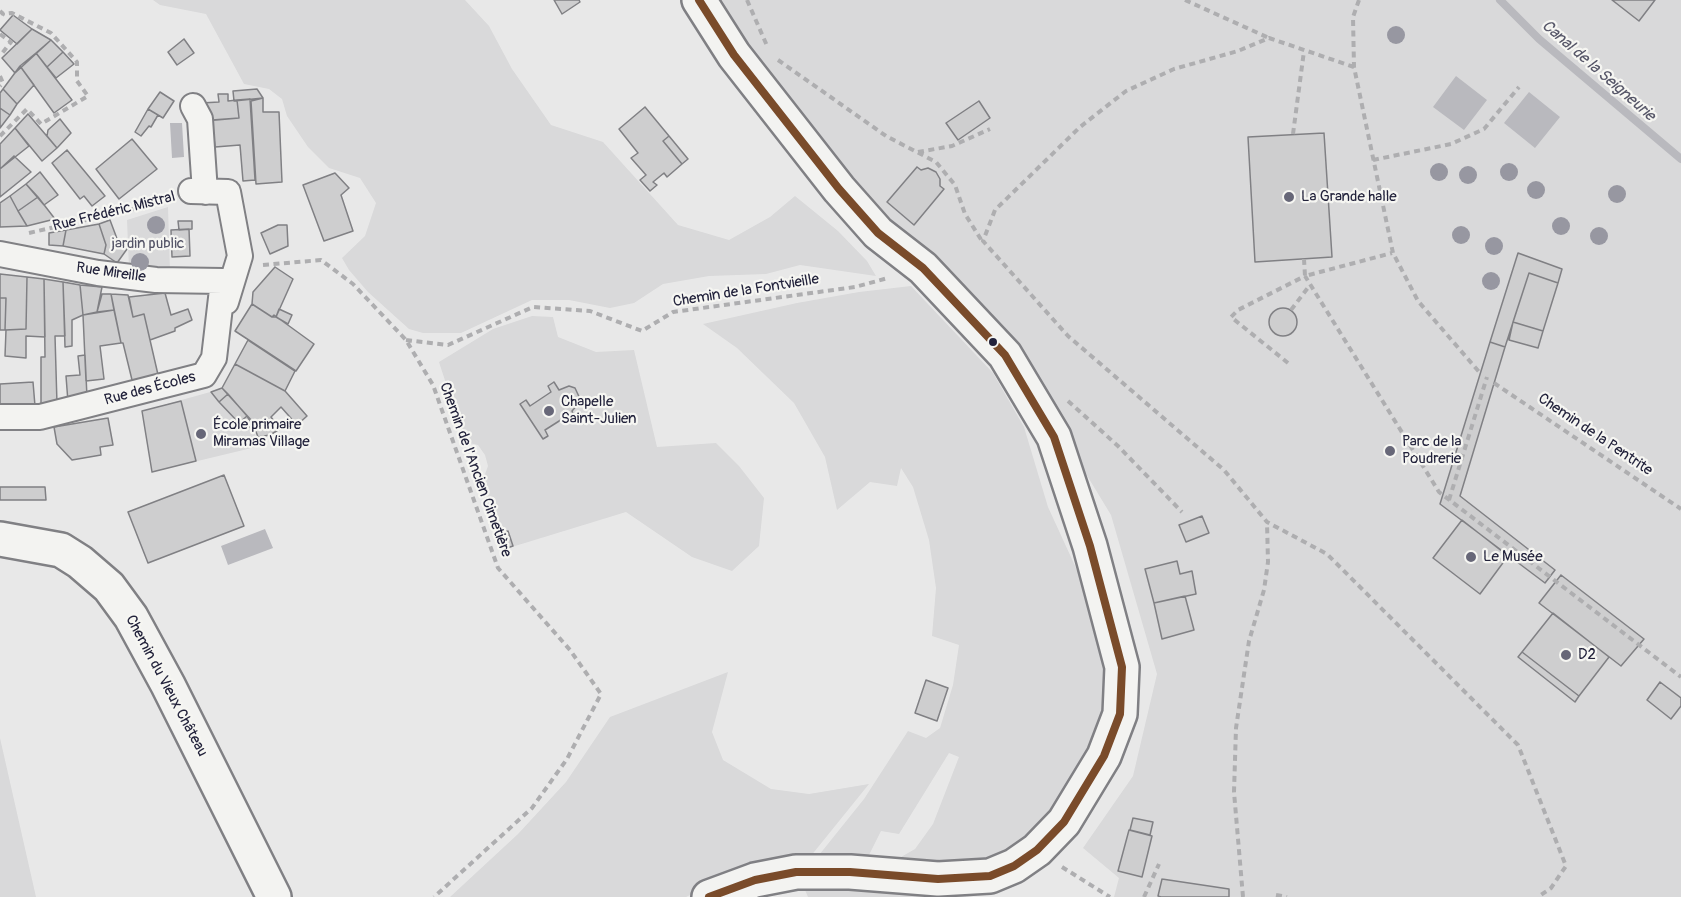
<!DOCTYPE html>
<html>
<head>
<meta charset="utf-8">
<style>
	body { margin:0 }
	canvas { display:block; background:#e8e8e8 }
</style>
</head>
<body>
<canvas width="1681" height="897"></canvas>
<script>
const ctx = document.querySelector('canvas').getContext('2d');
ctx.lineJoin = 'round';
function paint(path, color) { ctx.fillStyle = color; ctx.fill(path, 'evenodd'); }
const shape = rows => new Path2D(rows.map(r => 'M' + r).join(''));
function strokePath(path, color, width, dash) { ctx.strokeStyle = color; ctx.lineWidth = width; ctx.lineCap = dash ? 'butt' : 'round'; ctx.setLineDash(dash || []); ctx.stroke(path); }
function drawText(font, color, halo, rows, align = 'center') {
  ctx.font = font + ' Pangolin,sans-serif'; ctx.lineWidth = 4.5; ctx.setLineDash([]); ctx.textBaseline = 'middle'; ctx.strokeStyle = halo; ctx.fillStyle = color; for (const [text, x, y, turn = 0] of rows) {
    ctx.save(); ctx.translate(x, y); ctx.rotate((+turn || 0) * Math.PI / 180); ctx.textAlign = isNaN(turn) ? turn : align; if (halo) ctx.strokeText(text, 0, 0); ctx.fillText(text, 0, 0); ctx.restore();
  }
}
paint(shape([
	[221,389,250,422,260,446,152,472,142,411]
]), '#d8d8d9');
paint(shape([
	[153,0,465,0,489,26,512,69,551,125,603,142,678,225,729,240,770,217,795,196,838,231,867,261,876,276,800,265,766,274,709,276,663,284,634,303,610,308,569,300,532,300,461,333,423,333,409,329,368,292,349,270,342,258,365,236,376,203,360,178,329,168,308,147,287,116,282,99,269,89,244,84,206,14,160,5],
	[720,0,1681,0,1681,897,1114,897,1119,878,1083,848,1133,776,1157,674,1111,515,1004,339,874,214,742,58],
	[168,207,170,272,129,268,127,220],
	[911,286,993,373,1024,427,1048,507,1104,629,1112,709,1066,796,1021,848,985,867,887,865,915,849,933,824,959,757,949,753,899,834,881,831,866,861,815,860,864,799,908,731,926,738,940,728,953,685,959,645,932,636,936,588,929,540,913,487,901,468,897,486,870,482,837,510,825,457,794,403,737,348,703,324,797,303,859,292],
	[532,316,553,317,558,337,596,352,634,350,657,447,716,443,739,466,764,498,759,546,732,571,692,557,626,512,502,550,478,481,484,477,488,466,485,455,478,445,465,442,439,362,493,329],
	[728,672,712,732,723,760,771,789,809,794,869,784,806,862,729,876,686,897,450,897,518,834,566,782,610,717],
	[0,738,36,897,0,897],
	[802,883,974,897,808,897]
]), '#d9d9da');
paint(shape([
	[1456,76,1487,100,1464,130,1433,107],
	[1529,92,1560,117,1535,148,1504,123],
	[170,123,182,123,184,157,172,158],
	[265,529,273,548,228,565,221,546]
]), '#b9b9be');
strokePath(shape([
	[1500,0,1539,39,1681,159]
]), '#b9b9be', 8);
const building = shape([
	[554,0,579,0,580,2,562,14,554,0],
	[1612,0,1655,0,1639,21,1612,0],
	[13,15,32,29,17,44,0,30,13,15],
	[32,29,51,40,15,73,2,58,32,29],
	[184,39,194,53,177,65,168,52,184,39],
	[51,40,63,52,47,67,36,53,51,40],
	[63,52,74,64,56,78,47,67,63,52],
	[36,53,72,100,54,113,20,66,36,53],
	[20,66,34,85,17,104,3,89,20,66],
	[3,89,17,104,10,115,0,108,0,93,3,89],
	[257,89,263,98,234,101,233,91,257,89],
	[160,92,174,101,163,118,148,109,160,92],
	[218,94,228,94,228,101,237,100,239,118,205,121,201,103,219,102,218,94],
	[263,98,263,112,279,112,282,182,256,184,251,101,263,98],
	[250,99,255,180,243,181,240,145,215,147,212,120,239,118,237,100,250,99],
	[979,101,990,118,958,140,946,123,979,101],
	[645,107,669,136,663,141,682,164,667,177,664,173,653,182,657,185,650,191,640,180,646,175,631,158,638,153,619,129,645,107],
	[0,108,10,115,0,128,0,108],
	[148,109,158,115,151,127,149,126,141,136,135,132,148,109],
	[28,114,57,148,42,161,15,128,28,114],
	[60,119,71,133,57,148,47,136,48,130,60,119],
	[15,128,29,146,0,169,0,144,15,128],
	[1324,133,1332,257,1255,262,1248,137,1324,133],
	[669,136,688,159,682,164,663,141,669,136],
	[132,139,157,169,119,199,96,169,132,139],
	[67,150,105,196,92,206,84,196,80,199,52,163,67,150],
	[14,156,31,172,0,197,0,169,14,156],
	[917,167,921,170,928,168,936,172,940,179,940,186,944,189,914,225,887,202,917,167],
	[40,172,58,195,44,205,26,184,40,172],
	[335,173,349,188,341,195,353,231,324,241,303,185,335,173],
	[26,184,38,197,18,211,10,196,26,184],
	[10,196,18,211,27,226,0,227,0,203,10,196],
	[38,197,55,219,27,226,18,211,38,197],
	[110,220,119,244,127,249,117,263,104,254,106,245,99,224,110,220],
	[178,221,192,221,192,229,179,230,178,221],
	[99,224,106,245,104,254,63,246,66,230,99,224],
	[278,225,287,225,288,246,270,254,261,233,278,225],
	[189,229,190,256,172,257,171,230,189,229],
	[66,230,63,246,49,245,49,233,66,230],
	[1518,253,1562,269,1558,283,1529,273,1505,347,1490,342,1518,253],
	[275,267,293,279,276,317,272,317,252,304,253,292,275,267],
	[1529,273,1558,283,1543,331,1513,322,1529,273],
	[0,274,27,277,26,329,5,330,6,298,0,298,0,274],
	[27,277,44,279,45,337,26,336,26,358,5,356,6,330,26,329,27,277],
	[44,279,63,282,65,336,55,336,57,404,41,406,41,357,45,357,44,279],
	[63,282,80,285,83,315,72,320,72,346,65,347,63,282],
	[80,285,102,287,97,312,83,315,80,285],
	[165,293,171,315,188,309,192,320,175,328,175,331,150,340,144,314,133,317,129,297,165,293],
	[102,294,111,294,114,310,97,312,102,294],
	[111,294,128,295,133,317,144,314,159,379,133,384,123,343,121,343,111,294],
	[0,298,6,298,5,330,0,330,0,298],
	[252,304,272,317,274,315,314,344,296,371,235,331,252,304],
	'1269 322a14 14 0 1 1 28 0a14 14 0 1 1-28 0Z',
	[279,309,292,315,288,324,276,317,279,309],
	[114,310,121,343,100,346,104,379,86,381,83,315,114,310],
	[1513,322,1543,331,1538,348,1509,340,1513,322],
	[248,340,295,371,285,391,235,364,248,340],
	[1490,342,1505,347,1460,496,1555,570,1545,583,1440,504,1490,342],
	[85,355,87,397,68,402,66,376,80,375,78,356,85,355],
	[235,364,285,391,307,416,297,425,281,407,271,417,280,429,270,435,258,437,252,421,222,388,235,364],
	[33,382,35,406,0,408,0,384,33,382],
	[554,382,559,390,569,386,575,388,581,401,572,411,575,418,570,421,567,416,545,430,548,436,543,439,520,404,526,400,530,406,551,392,548,386,554,382],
	[222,388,228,394,219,402,211,392,222,388],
	[228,394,247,416,239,423,219,402,228,394],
	[181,401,196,461,152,472,142,411,181,401],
	[247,416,253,426,244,429,239,423,247,416],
	[108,418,113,445,100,447,101,455,72,460,57,444,54,427,108,418],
	[224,475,244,526,148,563,128,512,224,475],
	[0,487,45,487,46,500,0,500,0,487],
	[1202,516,1209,533,1186,542,1179,525,1202,516],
	[1462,520,1508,556,1480,594,1433,558,1462,520],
	[508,531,513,546,501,550,496,534,508,531],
	[1177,561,1180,574,1192,571,1196,594,1154,603,1145,569,1177,561],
	[1561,575,1644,639,1621,666,1539,603,1561,575],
	[1185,596,1194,630,1162,639,1154,603,1185,596],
	[1553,613,1609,657,1579,696,1522,652,1553,613],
	[1522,652,1579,696,1575,702,1518,657,1522,652],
	[926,680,948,688,937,721,915,713,926,680],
	[1660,682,1681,698,1681,706,1671,719,1647,700,1660,682],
	[1133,818,1153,822,1150,835,1130,830,1133,818],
	[1129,830,1152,836,1142,877,1118,871,1129,830],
	[1162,879,1229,889,1229,897,1161,897,1158,896,1162,879]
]);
paint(building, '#cececf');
strokePath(building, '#808084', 1.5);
const street = shape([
	[193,106,200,119,205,192],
	[191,191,228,192,240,256,226,302],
	[0,254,98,273,156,280,223,281,214,358,204,375,40,417,0,417]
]);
const secondary = shape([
	[699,0,734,55,839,189,878,233,923,268,1005,355,1054,437,1090,546,1122,667,1120,714,1104,756,1064,822,1037,850,1014,866,990,876,938,879,850,872,796,872,755,880,709,897],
	[0,539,61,550,80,562,109,587,131,617,168,685,274,897]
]);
strokePath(street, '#808084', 28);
strokePath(secondary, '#808084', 38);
strokePath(shape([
	[747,0,768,48],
	[1185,0,1269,38],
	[1359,0,1353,17,1354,67,1393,253,1418,301,1480,373],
	[0,11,3,14,0,18],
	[0,34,11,42,0,56],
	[778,60,886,136,936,162,955,185,965,214,982,241],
	[1354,67,1269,38,1238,51,1174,69,1126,91,1080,127,995,210,983,241,1068,336,1224,470,1267,522,1327,554,1518,745,1566,866,1551,888,1538,897],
	[0,76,3,83,0,86],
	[1293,134,1304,51],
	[0,136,27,109,41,124,88,96,77,81,77,62,51,33,12,13,3,14],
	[918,152,952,146,990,129],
	[1373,160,1451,144,1484,129,1519,87],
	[29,233,134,209,167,199],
	[1304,259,1305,276,1392,253],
	[263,265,321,260,353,284,406,340,433,385,498,568,570,650,601,694,567,759,532,808,434,897],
	[1291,310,1310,285],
	[406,340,448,345,533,307,590,311,642,331,673,312,855,287,888,278],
	[1288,363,1231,317,1238,310,1305,276,1439,492,1681,677],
	[1494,383,1681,509],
	[1068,401,1118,446,1182,512],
	[1449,500,1487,377],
	[1062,867,1110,897],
	[1276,895,1287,897],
	[1144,897,1159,864],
	[1243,897,1234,792,1236,728,1249,641,1264,590,1268,562,1267,522]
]), '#aeaeb0', 4, [6, 4.5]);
strokePath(street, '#f3f3f1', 24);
strokePath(secondary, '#f3f3f1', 33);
strokePath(shape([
	[699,0,734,55,839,189,878,233,923,268,1005,355,1054,437,1090,546,1122,667,1120,714,1104,756,1064,822,1037,850,1014,866,990,876,938,879,850,872,796,872,755,880,709,897]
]), '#7a4b2a', 8);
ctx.fillStyle = '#9797a1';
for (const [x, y] of [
	[1396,35],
	[1439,172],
	[1509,172],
	[1468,175],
	[1536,190],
	[1617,194],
	[156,225],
	[1561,226],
	[1461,235],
	[1599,236],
	[1494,246],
	[140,262],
	[1491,281]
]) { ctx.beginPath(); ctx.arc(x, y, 9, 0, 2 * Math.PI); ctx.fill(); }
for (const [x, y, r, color] of [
	[1289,197,6,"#676778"],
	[993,342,5,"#22223b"],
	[549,411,6,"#676778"],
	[201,434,6,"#676778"],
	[1390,451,6,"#676778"],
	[1471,557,6,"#676778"],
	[1566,655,6,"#676778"]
]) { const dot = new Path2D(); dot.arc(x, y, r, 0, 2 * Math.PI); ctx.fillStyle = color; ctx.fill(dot); strokePath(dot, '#f6f6f2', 2); }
drawText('15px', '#22223b', '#f6f6f2', [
	["La Grande halle",1301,197],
	["Chapelle",561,402],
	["Saint-Julien",561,419],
	["École primaire",213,425],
	["Miramas Village",213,442],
	["Parc de la",1402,442],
	["Poudrerie",1402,459],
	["Le Musée",1483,557],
	["D2",1578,655]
], 'left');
drawText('15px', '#22223b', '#f6f6f2', [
	["Rue Frédéric Mistral",114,212,-14],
	["Rue Mireille",111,273,8],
	["Chemin de la Fontvieille",746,291,-9],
	["Rue des Écoles",150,389,-15],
	["Chemin de la Pentrite",1595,435,34],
	["Chemin de l'Ancien Cimetière",475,470,70],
	["Chemin du Vieux Château",166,686,62]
]);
drawText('15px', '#555567', '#f6f6f2', [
	["jardin public",148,244]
]);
drawText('italic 16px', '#565668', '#f6f6f2', [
	["Canal de la Seigneurie",1598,71,41]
]);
</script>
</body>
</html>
